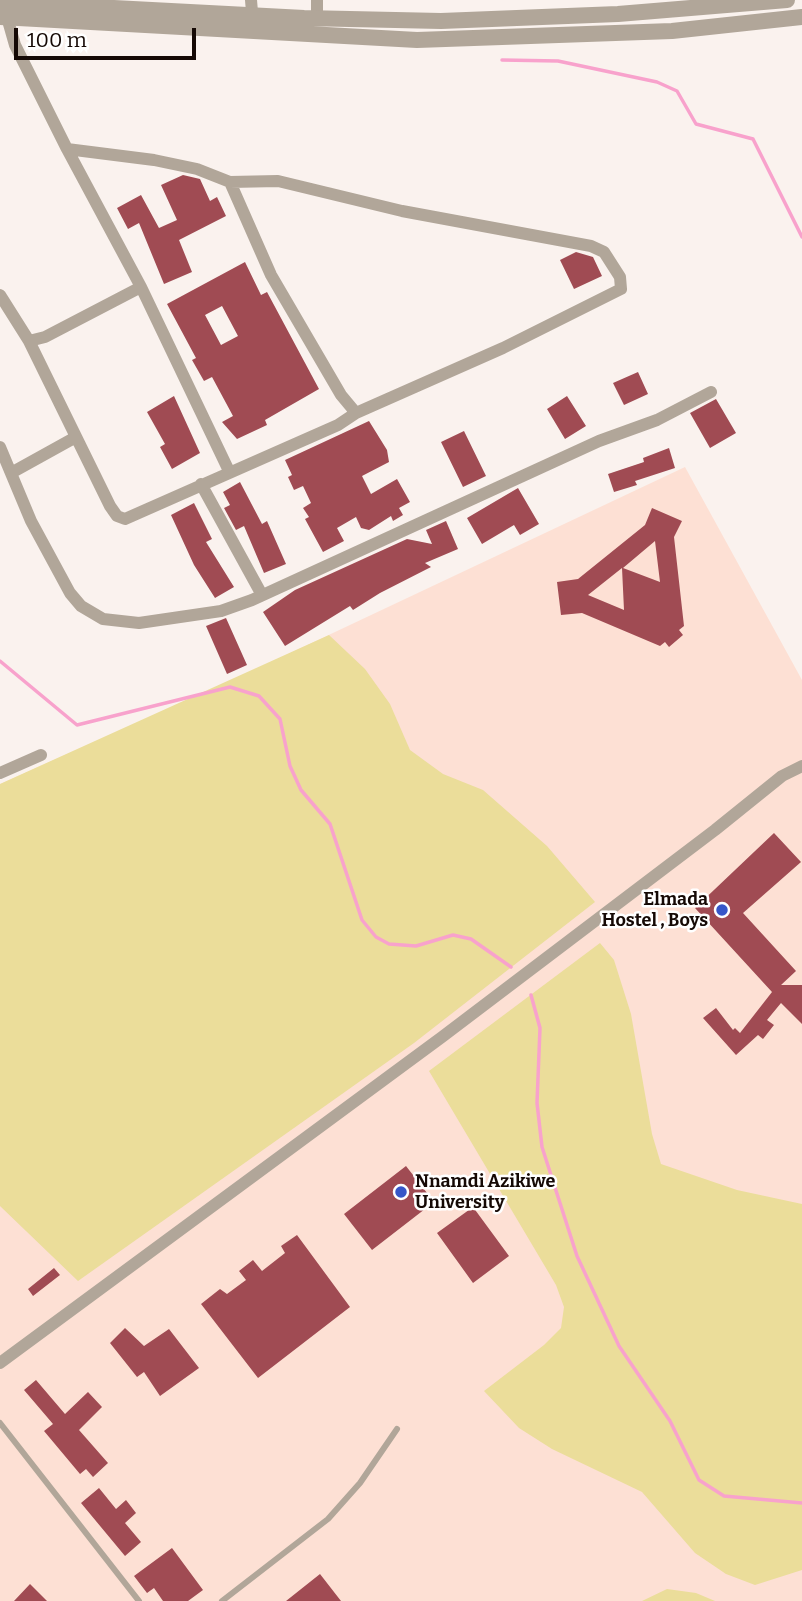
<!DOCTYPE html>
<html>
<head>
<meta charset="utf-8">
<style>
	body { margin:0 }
	#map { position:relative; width:802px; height:1601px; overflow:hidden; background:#faf2ee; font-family:Bitter,serif }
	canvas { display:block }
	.scale { position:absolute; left:14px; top:28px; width:182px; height:32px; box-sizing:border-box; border:4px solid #150905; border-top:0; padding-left:9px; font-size:21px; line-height:24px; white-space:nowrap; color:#150905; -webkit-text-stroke:5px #fff; paint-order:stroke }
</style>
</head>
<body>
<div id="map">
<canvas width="802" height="1601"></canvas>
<div class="scale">100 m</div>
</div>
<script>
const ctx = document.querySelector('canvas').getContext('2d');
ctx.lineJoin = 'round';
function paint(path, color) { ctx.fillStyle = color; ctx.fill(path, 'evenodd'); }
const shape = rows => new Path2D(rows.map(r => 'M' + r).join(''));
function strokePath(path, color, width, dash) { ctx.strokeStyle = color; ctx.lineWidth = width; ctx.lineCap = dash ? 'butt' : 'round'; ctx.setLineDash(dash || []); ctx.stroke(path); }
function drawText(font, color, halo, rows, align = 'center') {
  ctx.font = font + ' Bitter,serif'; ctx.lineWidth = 5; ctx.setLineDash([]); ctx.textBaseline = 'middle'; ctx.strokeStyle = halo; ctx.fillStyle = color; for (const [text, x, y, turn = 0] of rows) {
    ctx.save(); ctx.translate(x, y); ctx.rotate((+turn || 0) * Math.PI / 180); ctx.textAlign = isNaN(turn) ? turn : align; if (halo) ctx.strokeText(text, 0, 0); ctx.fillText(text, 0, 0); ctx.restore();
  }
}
paint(shape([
	[685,467,802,680,802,1601,0,1601,0,784,229,682]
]), '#fde0d4');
paint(shape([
	[329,635,365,669,390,704,410,750,443,774,483,790,547,846,595,902,414,1043,78,1281,0,1206,0,784],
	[600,943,614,960,631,1014,652,1134,661,1164,737,1190,802,1204,802,1570,755,1585,726,1574,695,1553,642,1492,552,1449,519,1428,484,1391,544,1345,561,1328,564,1307,556,1285,429,1071],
	[667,1589,696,1593,715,1601,642,1601]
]), '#ebdd9a');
strokePath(shape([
	[502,60,558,61,657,82,677,91,696,124,753,139,802,237],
	[0,661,77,725,230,687,259,696,280,719,290,766,301,790,330,824,362,920,376,937,389,944,416,946,453,935,471,939,511,967],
	[531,995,540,1028,537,1103,542,1147,577,1256,619,1346,670,1421,699,1480,724,1496,802,1503]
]), '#f8a2cc', 3.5);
paint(shape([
	[183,175,200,179,210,201,217,197,226,216,179,240,192,272,164,284,139,223,128,229,117,208,141,195,159,228,177,220,161,185],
	[576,252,593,257,602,276,574,289,560,260],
	[245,262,261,295,267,292,319,389,265,420,267,425,237,439,222,422,233,416,212,377,204,381,192,360,196,358,167,304],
	[222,306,238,336,221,345,205,315],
	[638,372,648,394,624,405,613,383],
	[174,396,200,453,172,469,160,447,165,444,147,412],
	[567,396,586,426,565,439,547,409],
	[716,399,736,433,710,448,690,413],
	[369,421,387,450,389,462,362,476,371,494,397,479,410,502,399,508,403,515,393,521,391,516,369,530,361,528,356,517,337,528,344,541,323,552,305,519,309,517,303,508,311,503,303,486,294,490,288,477,292,475,285,460],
	[464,431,486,476,463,487,441,442],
	[669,448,675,468,635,481,637,485,614,492,608,474,644,462,643,458],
	[240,482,262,524,267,521,286,564,264,573,244,526,236,530,224,508,230,505,223,492],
	[518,488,539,524,520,535,514,525,482,544,467,518],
	[194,503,212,539,206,542,234,587,215,598,194,565,171,515],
	[652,508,682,521,674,537,684,626,679,630,683,635,669,647,665,642,660,646,582,613,561,615,557,582,578,579,645,525],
	[655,541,660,582,623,568],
	[622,568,624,610,588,595],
	[446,521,458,549,425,563,431,567,380,593,353,610,350,606,285,646,263,612,295,590,407,539,432,544,426,530],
	[226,618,247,665,227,674,206,626],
	[774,833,801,862,743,913,796,971,781,985,802,985,802,1024,781,1003,767,1020,774,1025,763,1039,758,1035,736,1055,703,1018,716,1008,733,1030,735,1028,740,1033,772,992,695,908],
	[406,1166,434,1202,372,1250,344,1214],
	[473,1207,509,1256,473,1283,437,1233],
	[297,1235,350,1307,258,1378,201,1304,220,1289,227,1294,246,1280,239,1271,253,1260,262,1271,285,1253,281,1246],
	[54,1268,60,1275,33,1296,28,1289],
	[125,1328,144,1346,169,1329,199,1368,160,1396,144,1372,137,1377,110,1343],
	[36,1380,65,1414,88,1392,102,1407,79,1430,108,1463,93,1477,86,1469,80,1474,44,1431,53,1424,24,1390],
	[99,1488,116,1509,126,1500,136,1513,125,1523,141,1542,125,1556,81,1503],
	[172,1548,203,1590,188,1601,163,1601,154,1588,147,1593,134,1576],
	[320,1574,341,1601,286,1601],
	[30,1584,47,1601,14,1601]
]), '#a04b53');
strokePath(shape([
	[0,1423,139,1601],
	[222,1601,328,1519,360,1483,397,1429]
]), '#b1a699', 6);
strokePath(shape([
	[251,0,253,24],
	[317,0,317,18],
	[7,17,15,45,67,149,141,287,229,471],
	[230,182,271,275,341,395,356,413],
	[0,295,29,341,110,506,117,516,125,519,338,425,356,413,503,348,621,289,620,277,604,252,591,246,402,211,278,181,230,182,197,169,154,160,67,149],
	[29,341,45,337,141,287],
	[0,447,31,521,70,593,81,606,103,619,139,623,221,611,252,600,599,441,657,420,711,392],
	[11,473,76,437],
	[201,484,262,595],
	[0,773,41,755],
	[0,1363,442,1037,715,830,782,776,802,766]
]), '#b1a699', 12);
strokePath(shape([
	[0,2,304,18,441,21,618,14,787,0],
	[0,17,417,40,672,31,802,17]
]), '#b1a699', 16);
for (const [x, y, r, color] of [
	[722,910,7,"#3656c8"],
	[401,1192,7,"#3656c8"]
]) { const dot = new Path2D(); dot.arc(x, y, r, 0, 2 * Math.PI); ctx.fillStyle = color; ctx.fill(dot); strokePath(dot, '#fff', 2.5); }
drawText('bold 18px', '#150905', '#fff', [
	["Elmada",708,900],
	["Hostel , Boys",708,921],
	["Nnamdi Azikiwe",415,1182,"left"],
	["University",415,1203,"left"]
], 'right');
</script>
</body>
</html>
